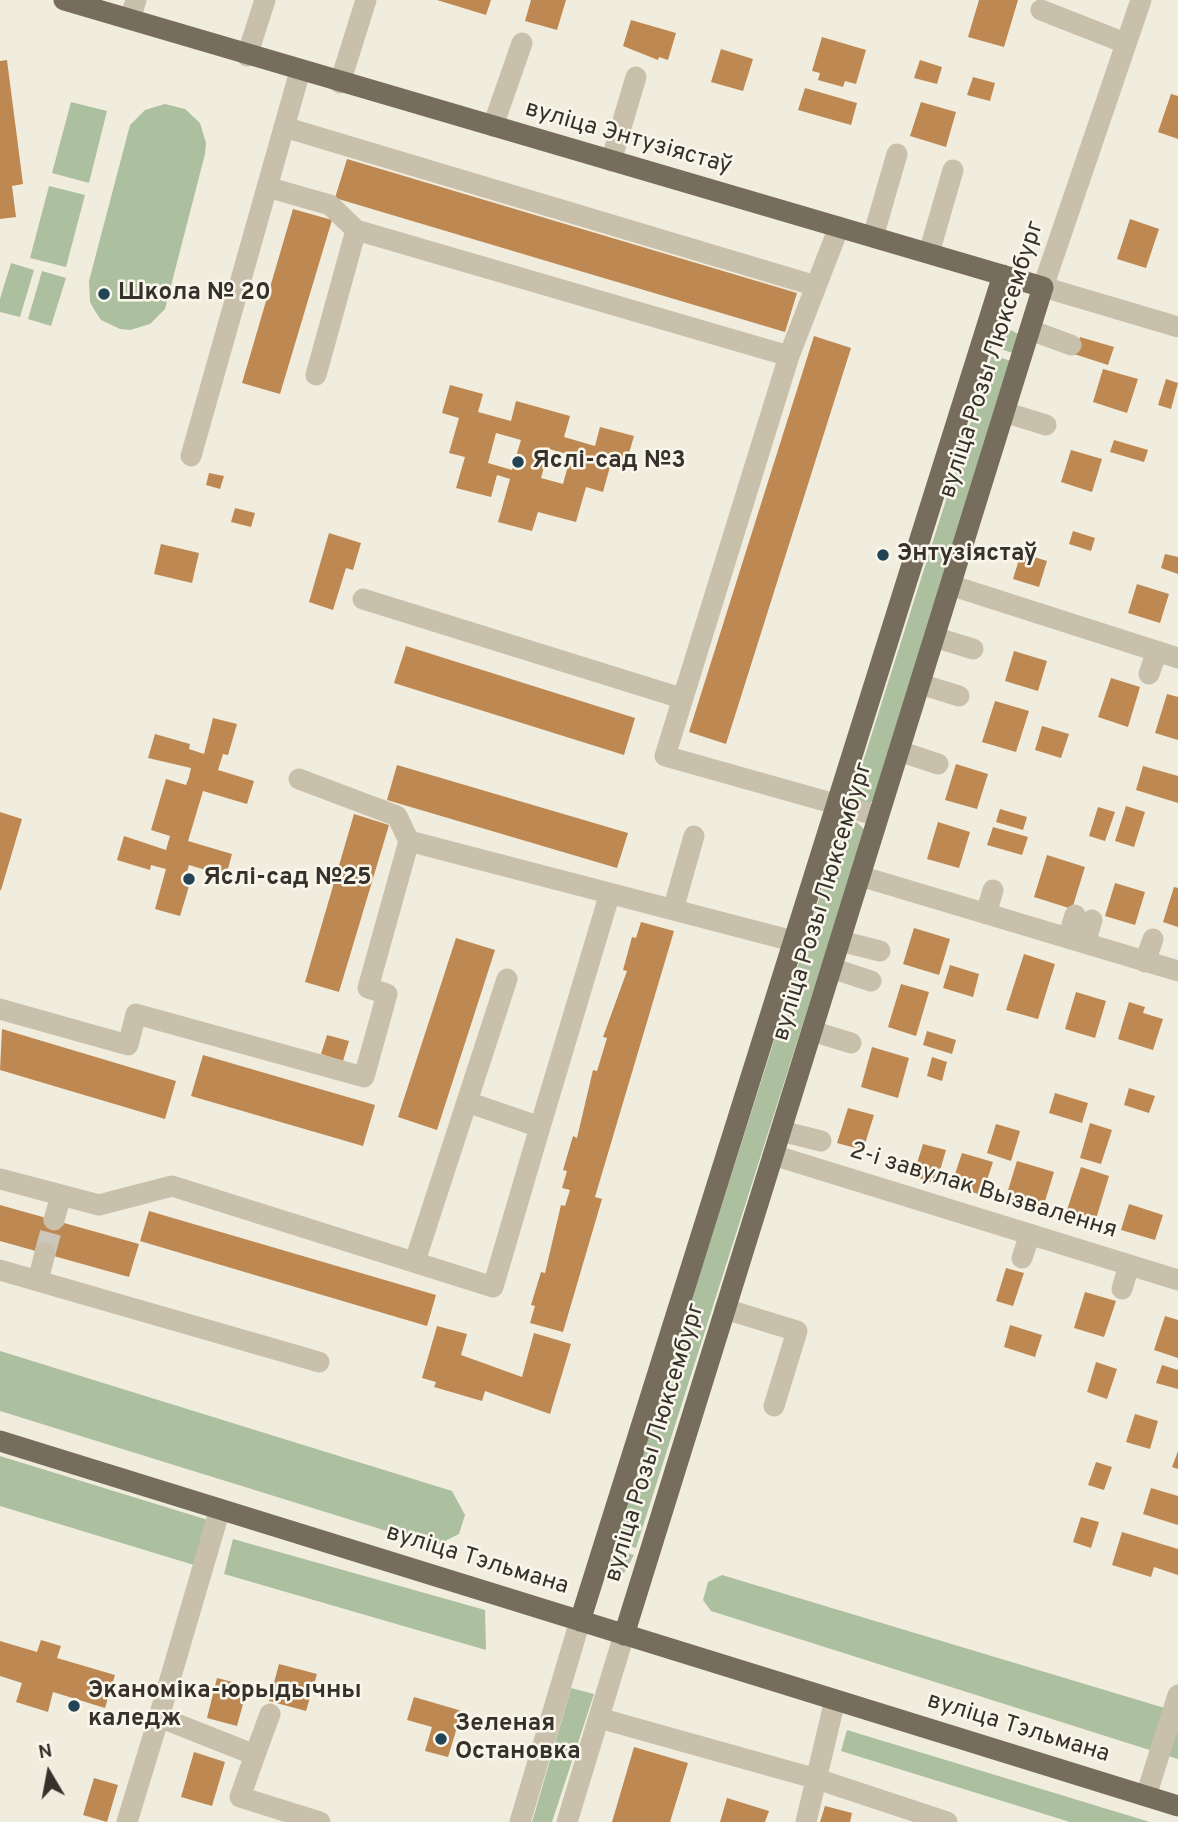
<!DOCTYPE html>
<html>
<head>
<meta charset="utf-8">
<style>
	body { margin:0 }
	#map { position:relative; width:1178px; height:1822px; overflow:hidden; background:#f1edde; font-family:Overpass,sans-serif }
	canvas { display:block }
	.north { position:absolute; left:14px; top:1738px; width:70px; height:70px; -webkit-text-stroke:5px #f9f6eb; paint-order:stroke; rotate:350deg; font-size:19px; font-weight:700; line-height:28px; text-align:center; color:#36312a }
	.north::after { content:''; display:block; margin:auto; width:24px; height:32px; background:#36312a; clip-path:polygon(50% 0,100% 100%,50% 72%,0 100%) }
</style>
</head>
<body>
<div id="map">
<canvas width="1178" height="1822"></canvas>
<div class="north">N</div>
</div>
<script>
const ctx = document.querySelector('canvas').getContext('2d');
ctx.lineJoin = 'round';
function paint(path, color) { ctx.fillStyle = color; ctx.fill(path, 'evenodd'); }
const shape = rows => new Path2D(rows.map(r => 'M' + r).join(''));
function strokePath(path, color, width, dash) { ctx.strokeStyle = color; ctx.lineWidth = width; ctx.lineCap = dash ? 'butt' : 'round'; ctx.setLineDash(dash || []); ctx.stroke(path); }
function drawText(font, color, halo, rows, align = 'center') {
  ctx.font = font + ' Overpass,sans-serif'; ctx.lineWidth = 5; ctx.setLineDash([]); ctx.textBaseline = 'middle'; ctx.strokeStyle = halo; ctx.fillStyle = color; for (const [text, x, y, turn = 0] of rows) {
    ctx.save(); ctx.translate(x, y); ctx.rotate((+turn || 0) * Math.PI / 180); ctx.textAlign = isNaN(turn) ? turn : align; if (halo) ctx.strokeText(text, 0, 0); ctx.fillText(text, 0, 0); ctx.restore();
  }
}
paint(shape([
	[71,102,107,111,89,183,52,173],
	[165,104,185,109,200,123,206,143,205,154,165,309,150,324,130,330,120,329,101,320,95,311,90,302,89,281,130,125,145,110],
	[49,186,85,195,66,267,30,258],
	[11,263,34,270,20,317,0,312,0,299],
	[42,271,66,278,51,326,28,319],
	[1009,329,1018,334,1016,354,994,347,1000,333],
	[992,355,1014,362,873,801,869,804,855,799,854,790],
	[853,819,864,829,860,844,636,1548,615,1541,842,827],
	[0,1351,452,1491,465,1515,459,1534,435,1546,0,1411],
	[0,1456,208,1520,194,1565,0,1506],
	[233,1539,485,1610,486,1650,224,1574],
	[612,1548,634,1555,624,1573,610,1569],
	[722,1575,1178,1712,1178,1759,711,1611,703,1600,708,1582],
	[571,1688,594,1694,552,1822,532,1822],
	[847,1730,1150,1822,1070,1822,841,1751]
]), '#acbf9f');
paint(shape([
	[437,0,491,0,486,15],
	[531,0,566,0,557,30,525,21],
	[979,0,1018,0,1004,47,968,37],
	[631,20,676,33,668,60,659,57,658,60,623,46],
	[822,37,866,50,856,84,845,81,843,87,818,80,820,73,812,71],
	[721,49,753,59,743,91,711,82],
	[7,60,23,184,12,186,16,217,0,219,0,61],
	[920,60,942,67,937,84,914,78],
	[973,77,995,83,990,101,967,95],
	[805,88,857,103,851,125,798,110],
	[1171,94,1178,96,1178,139,1158,132],
	[921,102,956,112,946,147,910,136],
	[347,159,797,293,785,332,335,198],
	[293,209,332,220,280,394,242,383],
	[1130,219,1159,229,1146,268,1117,259],
	[814,336,851,348,726,744,689,732],
	[1080,337,1114,347,1108,365,1074,354],
	[1103,369,1138,379,1127,413,1093,402],
	[1166,379,1178,383,1171,409,1158,405],
	[450,385,483,394,478,412,511,421,516,401,570,416,564,437,595,446,600,427,634,436,625,467,611,463,603,492,586,487,576,522,538,512,532,531,498,522,510,479,497,475,491,497,456,488,465,457,449,453,459,418,442,413],
	[496,433,521,440,512,470,488,463],
	[549,449,571,455,563,484,541,478],
	[1114,440,1148,450,1144,462,1110,452],
	[1071,450,1102,459,1092,492,1061,482],
	[209,473,224,476,220,489,206,485],
	[235,508,255,513,251,527,231,522],
	[1073,531,1095,538,1091,551,1069,544],
	[329,533,361,543,353,570,346,568,333,610,309,602],
	[161,544,199,553,192,583,154,574],
	[1021,553,1047,561,1039,587,1013,579],
	[1165,554,1178,557,1178,574,1161,568],
	[1137,584,1169,594,1160,623,1128,613],
	[406,646,635,718,624,755,394,683],
	[1014,651,1047,661,1038,691,1005,681],
	[1111,678,1140,687,1128,727,1098,717],
	[1167,694,1178,697,1178,740,1155,733],
	[995,701,1029,711,1016,752,982,742],
	[213,718,237,724,228,755,223,754,218,770,254,781,247,804,203,791,188,841,232,854,226,876,189,865,184,881,190,883,180,916,155,909,166,869,151,865,150,870,117,860,124,836,166,850,170,836,151,830,166,779,186,785,189,777,191,768,148,758,155,734,190,744,189,749,204,754],
	[1042,726,1069,734,1061,758,1035,750],
	[956,764,988,774,977,809,945,800],
	[397,765,628,833,617,868,387,800],
	[1143,766,1178,776,1178,803,1136,790],
	[1126,806,1145,812,1134,847,1115,841],
	[1098,807,1115,812,1105,841,1089,836],
	[1000,809,1027,817,1023,830,996,822],
	[0,812,22,819,1,890,0,890],
	[354,814,389,825,339,992,305,982],
	[938,822,970,832,959,868,927,859],
	[993,827,1028,837,1022,855,987,845],
	[1047,855,1085,867,1072,909,1034,897],
	[1115,883,1145,892,1135,925,1105,916],
	[1174,887,1178,888,1178,927,1163,922],
	[641,922,674,931,595,1197,602,1199,563,1332,530,1323,535,1306,531,1305,541,1272,545,1273,561,1205,565,1206,570,1190,562,1188,567,1171,563,1170,573,1136,577,1138,593,1070,597,1071,607,1038,603,1037,627,971,623,970,632,937,636,938],
	[914,928,950,939,939,975,903,964],
	[456,938,495,950,437,1130,398,1117],
	[1024,954,1055,964,1038,1019,1006,1010],
	[950,965,979,974,973,997,943,988],
	[901,984,929,992,916,1036,888,1027],
	[1076,992,1106,1001,1095,1038,1065,1029],
	[1129,1002,1145,1007,1143,1013,1163,1019,1153,1050,1118,1039],
	[2,1029,176,1081,165,1119,0,1070],
	[927,1031,956,1040,952,1054,923,1045],
	[327,1035,349,1041,343,1061,321,1054],
	[872,1047,909,1058,898,1098,861,1087],
	[203,1055,375,1105,363,1146,191,1096],
	[932,1057,947,1062,942,1081,927,1076],
	[1129,1088,1155,1096,1149,1113,1124,1105],
	[1055,1093,1088,1103,1082,1123,1049,1113],
	[848,1108,874,1115,863,1150,837,1143],
	[1090,1123,1112,1130,1101,1164,1080,1158],
	[996,1124,1020,1131,1011,1161,987,1153],
	[923,1144,946,1150,936,1184,913,1176],
	[962,1153,993,1162,982,1195,951,1186],
	[1017,1161,1054,1172,1042,1211,1005,1200],
	[1081,1167,1109,1176,1096,1219,1067,1210],
	[1129,1204,1163,1215,1155,1240,1121,1230],
	[0,1205,139,1244,129,1277,0,1241],
	[149,1211,436,1295,427,1326,140,1241],
	[1006,1268,1024,1273,1013,1306,996,1301],
	[1085,1292,1116,1301,1104,1337,1074,1328],
	[1165,1316,1178,1320,1178,1358,1154,1350],
	[1010,1325,1042,1335,1035,1357,1004,1347],
	[437,1326,467,1334,461,1355,522,1377,534,1333,571,1344,550,1414,485,1391,482,1401,434,1387,436,1382,422,1378],
	[1096,1362,1117,1369,1107,1399,1087,1392],
	[1162,1365,1178,1370,1178,1389,1156,1383],
	[1135,1414,1158,1421,1150,1449,1126,1442],
	[1178,1451,1178,1469,1172,1467],
	[1096,1462,1112,1467,1104,1490,1088,1485],
	[1151,1488,1178,1496,1178,1525,1143,1514],
	[1081,1517,1099,1522,1091,1548,1073,1542],
	[1122,1532,1178,1549,1178,1575,1154,1567,1151,1577,1112,1565],
	[41,1640,61,1646,57,1658,115,1675,105,1708,53,1692,48,1712,16,1702,22,1683,0,1676,0,1641,37,1652],
	[279,1664,317,1674,306,1711,269,1701],
	[217,1678,248,1686,237,1726,207,1718],
	[414,1697,462,1711,448,1757,425,1751,432,1727,407,1720],
	[634,1747,688,1763,670,1822,612,1822],
	[194,1752,225,1762,212,1806,181,1797],
	[94,1778,118,1785,107,1822,83,1815],
	[727,1798,769,1811,765,1822,720,1822],
	[825,1806,852,1813,850,1822,820,1822]
]), '#bd8851');
strokePath(shape([
	[45,1253,54,1220]
]), '#ccc7ba', 21, [21, 10]);
strokePath(shape([
	[1141,0,1043,287,1178,327],
	[1041,10,1125,43],
	[130,19,136,0],
	[247,56,265,0],
	[340,83,366,0],
	[493,126,522,43],
	[284,127,816,286],
	[611,161,636,77],
	[267,187,330,205,356,230],
	[873,237,897,154],
	[929,253,953,170],
	[1030,330,1071,345],
	[789,356,839,227],
	[316,375,356,230,789,356,665,756,878,816],
	[1004,412,1046,425],
	[191,456,300,71],
	[950,585,1178,658],
	[363,599,681,698],
	[934,637,973,649],
	[1149,674,1157,651],
	[920,684,959,696],
	[899,751,938,764],
	[299,779,397,816,409,841],
	[860,876,1178,971],
	[673,910,694,836],
	[986,914,993,890],
	[1068,938,1075,915],
	[840,941,880,951],
	[1085,943,1092,920],
	[1145,962,1153,939],
	[831,968,871,981],
	[0,1009,128,1045,136,1014,364,1077,387,994,368,988,409,841,793,941],
	[812,1031,851,1043],
	[540,1127,610,893],
	[781,1131,821,1141],
	[773,1155,1178,1280],
	[0,1179,99,1205,172,1186,493,1287,540,1127,467,1102],
	[54,1220,61,1195],
	[1022,1258,1030,1234],
	[415,1261,507,979],
	[0,1270,319,1362],
	[38,1281,45,1253],
	[1122,1289,1129,1265],
	[725,1309,797,1331,774,1406],
	[159,1717,220,1509],
	[599,1718,817,1779,947,1822],
	[255,1755,270,1714],
	[1146,1796,1178,1695],
	[127,1822,159,1717,255,1755,240,1797,320,1822],
	[520,1822,580,1621],
	[567,1822,624,1635],
	[806,1822,835,1700]
]), '#c8c0ab', 21);
strokePath(shape([
	[64,0,1043,287,624,1635],
	[0,1441,1178,1806],
	[580,1621,1003,275]
]), '#776d5c', 21);
for (const [x, y, r, color] of [
	[104,294,7,"#245"],
	[518,462,7,"#245"],
	[883,555,7,"#245"],
	[189,879,7,"#245"],
	[74,1706,7,"#245"],
	[441,1739,7,"#245"]
]) { const dot = new Path2D(); dot.arc(x, y, r, 0, 2 * Math.PI); ctx.fillStyle = color; ctx.fill(dot); strokePath(dot, '#f9f6eb', 2.5); }
drawText('24px', '#36312a', '#f9f6eb', [
	["вуліца Энтузіястаў",628,139,16],
	["вуліца Розы Люксембург",993,360,-72],
	["вуліца Розы Люксембург",824,902,-73],
	["2-і завулак Вызвалення",983,1192,17],
	["вуліца Розы Люксембург",656,1443,-73],
	["вуліца Тэльмана",477,1561,17],
	["вуліца Тэльмана",1018,1729,17]
]);
drawText('bold 24px', '#36312a', '#f9f6eb', [
	["Школа № 20",118,294],
	["Яслі-сад №3",532,462],
	["Энтузіястаў",897,555],
	["Яслі-сад №25",203,879],
	["Эканоміка-юрыдычны",88,1692],
	["каледж",88,1720],
	["Зеленая",455,1725],
	["Остановка",455,1753]
], 'left');
</script>
</body>
</html>
